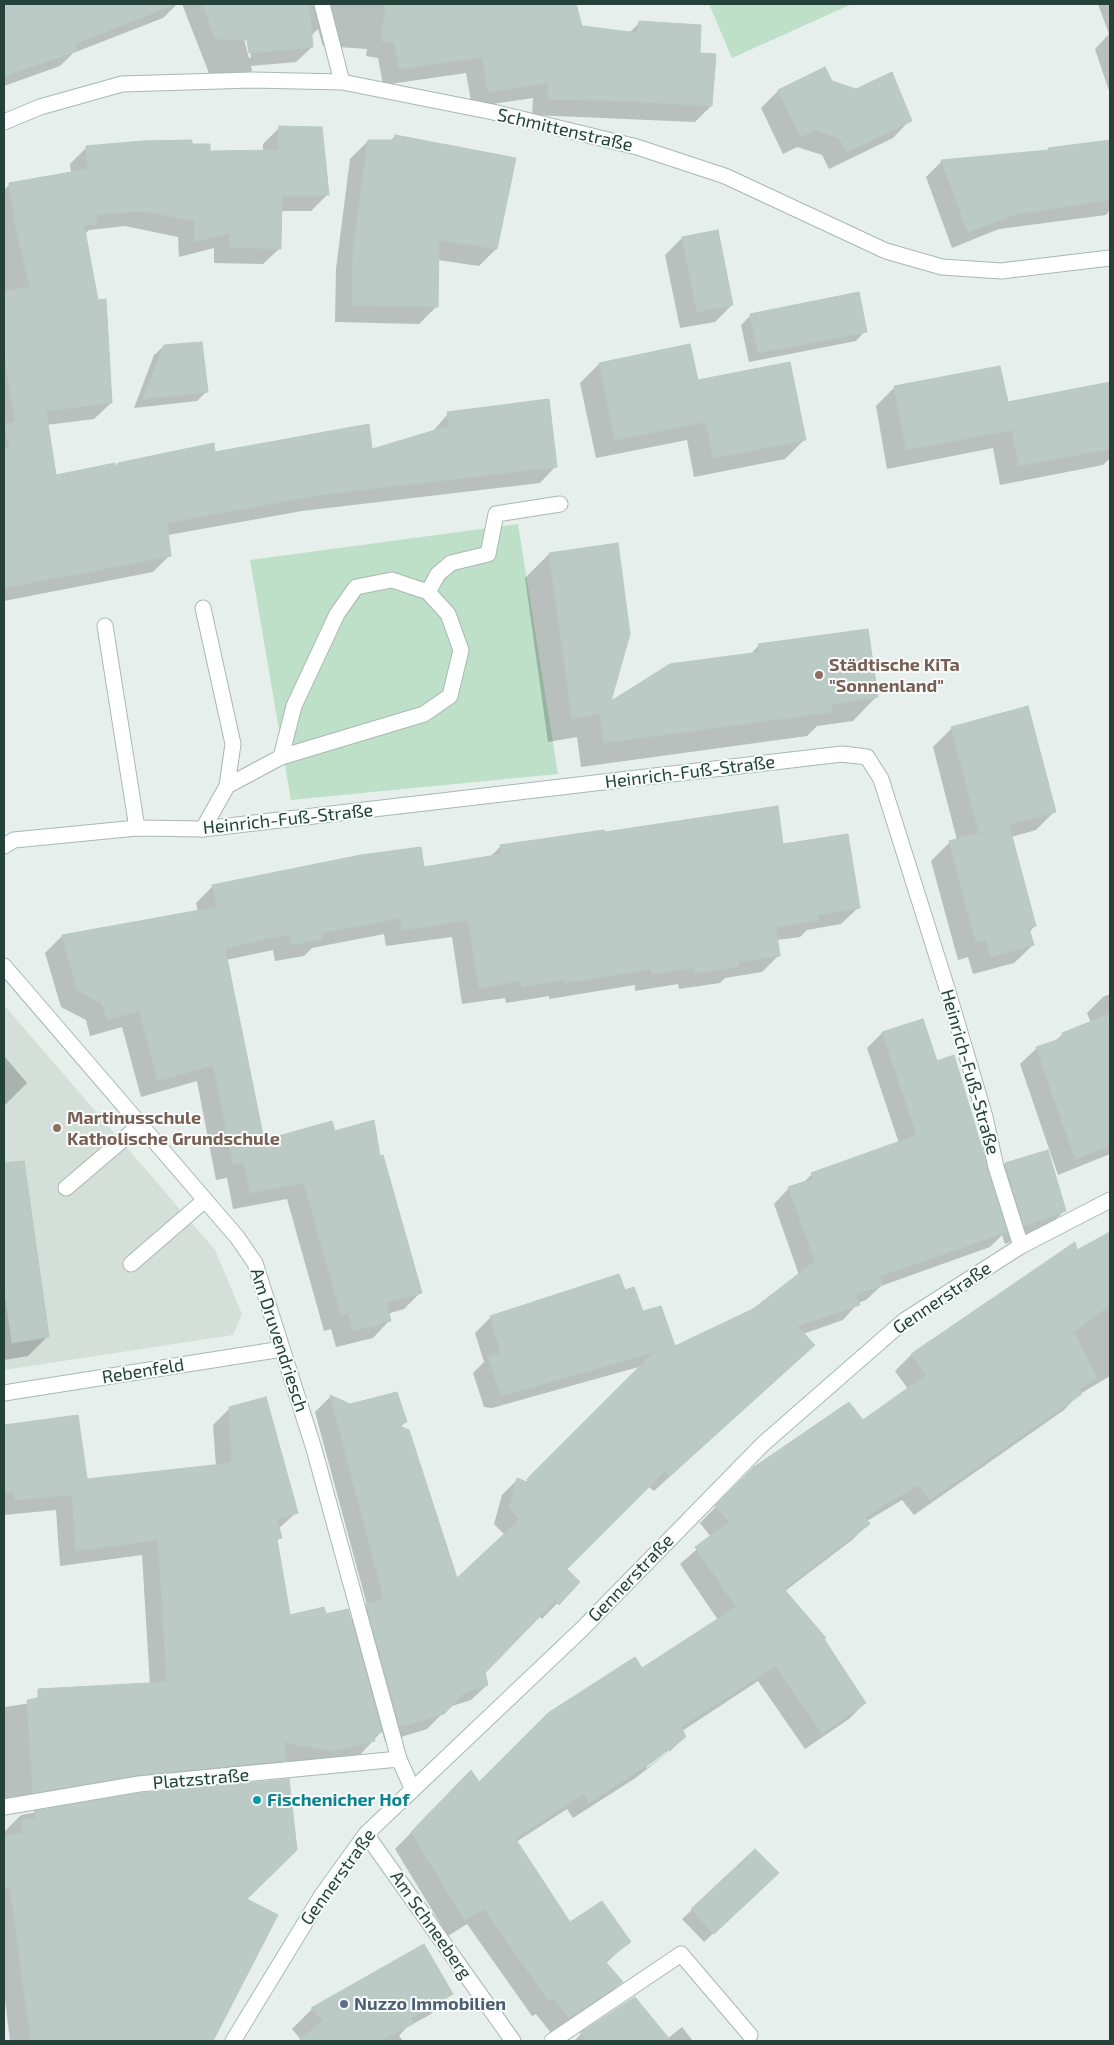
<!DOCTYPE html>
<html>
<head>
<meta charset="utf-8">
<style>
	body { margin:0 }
	#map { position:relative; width:1114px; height:2045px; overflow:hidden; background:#e6efeb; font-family:"Exo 2",sans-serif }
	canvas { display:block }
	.frame { position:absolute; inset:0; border:5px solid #24423a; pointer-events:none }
</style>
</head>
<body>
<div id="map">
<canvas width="1114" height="2045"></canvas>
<div class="frame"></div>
</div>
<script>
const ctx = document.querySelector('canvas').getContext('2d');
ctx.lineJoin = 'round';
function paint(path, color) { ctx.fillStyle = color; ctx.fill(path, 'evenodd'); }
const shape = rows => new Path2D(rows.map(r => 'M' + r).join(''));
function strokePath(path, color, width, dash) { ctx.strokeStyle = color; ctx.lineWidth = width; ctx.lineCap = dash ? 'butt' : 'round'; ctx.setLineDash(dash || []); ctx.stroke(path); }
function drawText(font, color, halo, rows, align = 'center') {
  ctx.font = font + ' "Exo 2",sans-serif'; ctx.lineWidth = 4; ctx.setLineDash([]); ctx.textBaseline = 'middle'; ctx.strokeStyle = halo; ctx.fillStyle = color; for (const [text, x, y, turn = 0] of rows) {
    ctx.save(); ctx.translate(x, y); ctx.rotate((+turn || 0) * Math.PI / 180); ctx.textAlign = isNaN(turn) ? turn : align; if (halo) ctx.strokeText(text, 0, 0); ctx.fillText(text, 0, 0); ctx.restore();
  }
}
paint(shape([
	[4,1005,215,1250,242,1314,233,1335,4,1370]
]), '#d4dfda');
paint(shape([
	[709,4,852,4,732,58],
	[518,524,558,774,291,800,250,560]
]), '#bfe0c8');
paint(shape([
	[4,4,177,4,163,18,73,53,60,66,4,86],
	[182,4,575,4,581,27,629,33,639,23,698,54,711,106,695,122,532,115,533,98,472,107,466,73,383,85,378,58,366,56,367,49,323,46,318,29,311,36,312,47,296,62,251,66,252,70,237,86,214,86],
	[244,39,249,39,251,57,249,58],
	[1098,4,1110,4,1110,94,1095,49,1109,34],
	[831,82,910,120,893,138,829,169,822,155,797,147,783,154,761,108,778,91],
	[280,127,328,194,311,211,280,211,280,248,263,264,214,263,214,248,179,257,178,237,125,226,89,230,85,234,111,403,94,419,46,425,55,477,114,468,119,464,214,454,371,450,432,432,448,414,556,466,540,483,302,511,168,535,170,555,153,572,4,601,4,190,10,184,71,173,70,164,87,147,190,146,208,152,263,151,263,144],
	[395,136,496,249,479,266,438,260,437,306,419,324,335,322,336,269,350,159,368,141,390,141],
	[1110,141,1110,210,1106,215,999,229,952,248,926,177,942,161,1046,152,1049,149],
	[682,238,732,305,715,322,680,328,665,255],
	[751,315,865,331,856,341,749,362,741,325],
	[164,346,207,391,197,401,134,408,154,355],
	[599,364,697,382,804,440,785,459,694,477,687,440,596,458,580,383],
	[1109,384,1110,458,1103,465,1000,485,993,448,887,469,876,406,895,387,1007,403],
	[549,554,609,704,750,655,759,645,876,697,853,721,817,726,807,736,581,767,577,737,548,742,525,578],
	[952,728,1055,811,1036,830,1011,837,1035,926,1029,932,1033,945,1014,963,973,974,968,957,958,960,931,861,950,842,957,840,933,747],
	[604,834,782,845,858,908,841,924,807,930,800,937,777,940,779,955,762,972,725,978,720,983,679,989,678,984,635,991,635,985,549,999,549,996,506,1003,505,998,462,1004,452,937,386,946,384,934,312,948,304,956,275,961,273,950,226,960,263,1141,334,1133,379,1158,421,1292,404,1309,387,1314,389,1321,373,1338,336,1347,331,1329,324,1331,287,1199,233,1209,227,1178,216,1180,197,1081,141,1097,122,1027,90,1036,86,1020,61,1007,45,953,62,936,198,912,196,903,213,886,423,869,490,857,501,846],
	[1110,994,1110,1154,1058,1175,1020,1064,1037,1048,1054,1042,1063,1034,1091,1023,1087,1013,1103,997],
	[882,1033,937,1062,990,1180,1005,1164,1064,1211,1045,1230,1005,1244,1002,1235,990,1247,881,1286,866,1300,858,1303,843,1320,803,1334,797,1360,654,1491,648,1486,566,1569,578,1582,542,1619,539,1616,483,1673,487,1685,471,1700,449,1707,427,1729,385,1742,382,1731,358,1757,314,1766,284,1761,269,1776,121,1790,4,1810,4,1707,150,1686,142,1555,60,1566,56,1510,4,1515,4,1426,77,1416,86,1480,216,1466,213,1425,229,1409,297,1512,278,1529,281,1537,276,1542,289,1617,325,1616,350,1621,367,1605,315,1412,330,1397,350,1406,405,1422,400,1428,456,1580,505,1535,494,1524,502,1495,518,1479,525,1483,642,1366,492,1408,484,1407,473,1373,484,1362,475,1333,491,1317,624,1292,674,1347,754,1310,799,1275,774,1204,789,1188,802,1184,812,1174,899,1143,867,1048],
	[4,1056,27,1083,4,1106],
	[30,1214,47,1337,28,1356,4,1360,4,1217],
	[1110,1234,1110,1376,1078,1395,1064,1410,914,1515,902,1500,867,1521,868,1524,852,1540,785,1591,822,1639,865,1703,849,1719,805,1749,758,1681,682,1731,685,1737,668,1753,634,1779,573,1818,567,1809,516,1842,570,1924,629,1942,606,1963,621,1982,605,1998,552,2034,536,2014,532,2016,467,1924,448,1936,395,1849,471,1772,479,1784,642,1670,718,1620,680,1564,711,1537,700,1523,754,1468,862,1422,908,1389,895,1371,911,1355,1074,1244,1076,1251],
	[669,1748,669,1752,647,1768,646,1766],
	[140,1795,245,1899,276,1915,212,2041,10,2041,4,1992,4,1832,21,1815],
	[767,1882,704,1942,682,1919,692,1910],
	[451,1994,431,2014,406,2028,399,2036,403,2041,300,2041,301,2040,292,2029,312,2009],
	[682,2027,693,2041,574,2041,581,2034,667,2039]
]), '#0003');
const building = shape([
	[4,4,171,4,171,6,75,44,77,51,4,76,4,4],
	[202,4,309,4,313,47,249,53,247,40,216,39,202,4],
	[386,4,576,4,582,26,638,33,639,21,701,25,700,53,716,54,712,106,627,101,548,99,548,83,488,92,482,57,399,69,394,42,381,41,386,4],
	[825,67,832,81,856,89,892,72,912,121,847,152,839,138,815,130,801,137,778,90,825,67],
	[279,126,322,127,329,195,282,195,281,249,229,247,230,233,195,242,194,221,142,211,96,215,97,224,84,225,98,300,106,299,112,403,46,411,56,475,115,463,116,470,118,463,214,443,215,452,369,424,372,449,449,426,447,412,549,399,557,467,319,495,167,523,171,556,4,588,4,449,10,448,4,424,15,423,4,351,4,291,30,287,15,224,9,183,88,169,86,146,142,141,192,140,192,144,210,144,210,151,279,150,279,126],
	[395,135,516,158,497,249,439,240,438,307,352,305,353,250,368,140,394,140,395,135],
	[1110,140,1110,200,1017,214,968,232,941,160,1049,150,1048,148,1110,140],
	[718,230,733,305,697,312,682,237,718,230],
	[859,292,867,332,758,353,750,314,859,292],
	[202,342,208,392,143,399,164,345,202,342],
	[690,344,698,380,790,362,806,440,713,458,706,422,615,440,599,363,690,344],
	[1000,366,1008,402,1110,382,1110,449,1019,466,1012,430,906,450,894,386,1000,366],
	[618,543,630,634,611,701,670,664,760,652,758,644,868,629,878,697,831,704,832,712,604,743,600,714,572,719,549,553,618,543],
	[1028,706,1056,812,979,833,951,727,1028,706],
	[778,806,783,844,848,834,860,908,818,915,818,920,776,927,780,956,739,962,738,967,695,973,695,968,652,974,651,969,565,983,565,980,522,987,521,981,479,988,468,920,402,930,400,918,321,933,322,939,292,945,290,934,225,948,264,1140,332,1121,335,1131,374,1120,380,1156,383,1155,422,1293,386,1302,391,1321,353,1331,348,1313,341,1315,304,1183,250,1193,244,1162,233,1164,213,1065,158,1081,139,1011,107,1020,102,1004,77,990,62,935,217,907,212,885,361,855,421,847,424,867,502,854,500,845,604,830,605,832,778,806],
	[1009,825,1036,926,1029,928,1034,945,991,957,986,940,976,943,949,841,1009,825],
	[1110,1014,1110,1145,1075,1159,1036,1047,1063,1038,1062,1033,1110,1014],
	[923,1019,937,1061,954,1055,1007,1232,880,1276,883,1285,856,1294,860,1305,797,1326,815,1345,670,1476,665,1471,567,1569,580,1582,559,1605,555,1601,485,1673,488,1685,465,1692,444,1714,400,1727,366,1604,384,1599,330,1395,350,1404,397,1392,407,1422,397,1425,409,1430,457,1578,520,1519,509,1508,517,1478,529,1483,527,1479,654,1352,501,1396,488,1357,501,1353,490,1316,619,1274,625,1290,634,1287,643,1311,661,1306,675,1346,753,1309,815,1261,788,1187,813,1179,811,1173,917,1135,882,1032,923,1019],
	[1048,1150,1066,1211,1024,1226,1005,1163,1048,1150],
	[24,1161,49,1337,12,1343,4,1286,4,1163,24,1161],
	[1110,1232,1110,1306,1098,1313,1074,1332,1097,1378,1079,1389,1082,1394,930,1500,918,1485,865,1517,870,1524,784,1589,826,1638,824,1639,866,1703,822,1733,775,1666,681,1727,686,1737,651,1763,589,1803,584,1794,515,1838,570,1922,602,1901,631,1942,605,1961,623,1982,569,2018,553,1999,549,2001,484,1909,464,1920,411,1832,471,1770,479,1782,548,1713,635,1657,642,1668,736,1607,695,1547,729,1522,715,1506,754,1467,849,1402,863,1420,926,1375,911,1354,1075,1242,1077,1250,1110,1232],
	[266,1397,298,1513,277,1519,282,1538,277,1539,290,1615,324,1607,326,1614,348,1609,382,1732,373,1735,375,1741,330,1751,284,1742,286,1760,138,1775,33,1793,27,1700,38,1698,38,1689,167,1682,158,1540,76,1551,72,1495,15,1500,14,1491,4,1492,4,1425,78,1415,87,1479,187,1468,232,1463,229,1407,266,1397],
	[289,1779,297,1850,247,1899,278,1915,213,2041,31,2041,10,1887,4,1888,4,1836,23,1833,21,1820,35,1818,34,1811,140,1793,289,1779],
	[755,1849,779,1873,714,1934,691,1909,755,1849],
	[424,1944,453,1994,411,2018,414,2023,380,2041,298,2041,323,2021,311,2008,424,1944],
	[635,1997,671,2041,587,2041,580,2033,635,1997]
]);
paint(building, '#bbcac4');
strokePath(building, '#b8c9c2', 1);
const lane = shape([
	[105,626,137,828],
	[227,786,281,757,294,706,337,614,356,587,392,580,428,592,448,614,461,650,450,696,424,714,281,757],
	[203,829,227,786,233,744,203,608],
	[66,1188,140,1125],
	[131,1264,205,1200],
	[552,2041,681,1954,750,2035]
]);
const street = shape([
	[322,4,342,82],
	[4,122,40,107,122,84,252,80,342,82,493,112,637,147,725,176,886,251,942,267,1001,271,1110,258],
	[428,592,438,574,451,563,488,554,496,514,560,504],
	[4,846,14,840,137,828,203,829,842,754,867,757,881,779,945,982,985,1117,996,1167,1021,1246],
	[4,966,237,1237,255,1263,314,1449,399,1759,412,1788],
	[4,1393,282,1349],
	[4,1807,139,1784,399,1759],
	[366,1834,513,2041]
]);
const secondary = shape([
	[233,2041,322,1895,366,1834,581,1630,763,1444,905,1320,1021,1246,1110,1200]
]);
strokePath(lane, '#a8b8b2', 17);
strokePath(street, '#a8b8b2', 17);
strokePath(secondary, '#a4bbb3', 17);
strokePath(lane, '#fff', 15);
strokePath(street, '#fff', 15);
strokePath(secondary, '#fff', 15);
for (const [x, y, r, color] of [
	[819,675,5,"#8d6e63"],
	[57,1128,5,"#8d6e63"],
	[257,1800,5,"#0f9aa8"],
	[344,2004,5,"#5c6f8a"]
]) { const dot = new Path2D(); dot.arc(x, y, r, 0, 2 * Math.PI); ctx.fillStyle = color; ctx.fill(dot); strokePath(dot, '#f7fbf9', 2); }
drawText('18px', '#24423a', '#f7fbf9', [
	["Schmittenstraße",565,130,13],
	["Heinrich-Fuß-Straße",690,772,-7],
	["Heinrich-Fuß-Straße",288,819,-6],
	["Heinrich-Fuß-Straße",970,1072,74],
	["Gennerstraße",942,1298,-34],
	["Am Druvendriesch",279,1340,72],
	["Rebenfeld",143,1371,-9],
	["Gennerstraße",631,1578,-46],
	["Platzstraße",201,1779,-5],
	["Gennerstraße",338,1877,-54],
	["Am Schneeberg",431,1925,55]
]);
drawText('bold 18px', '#785e54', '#f7fbf9', [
	["Städtische KiTa",829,665],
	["\"Sonnenland\"",829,686],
	["Martinusschule",67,1118],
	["Katholische Grundschule",67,1139]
], 'left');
drawText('bold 18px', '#0d838f', '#f7fbf9', [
	["Fischenicher Hof",267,1800]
], 'left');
drawText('bold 18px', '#4e5e75', '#f7fbf9', [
	["Nuzzo Immobilien",354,2004]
], 'left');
</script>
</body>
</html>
